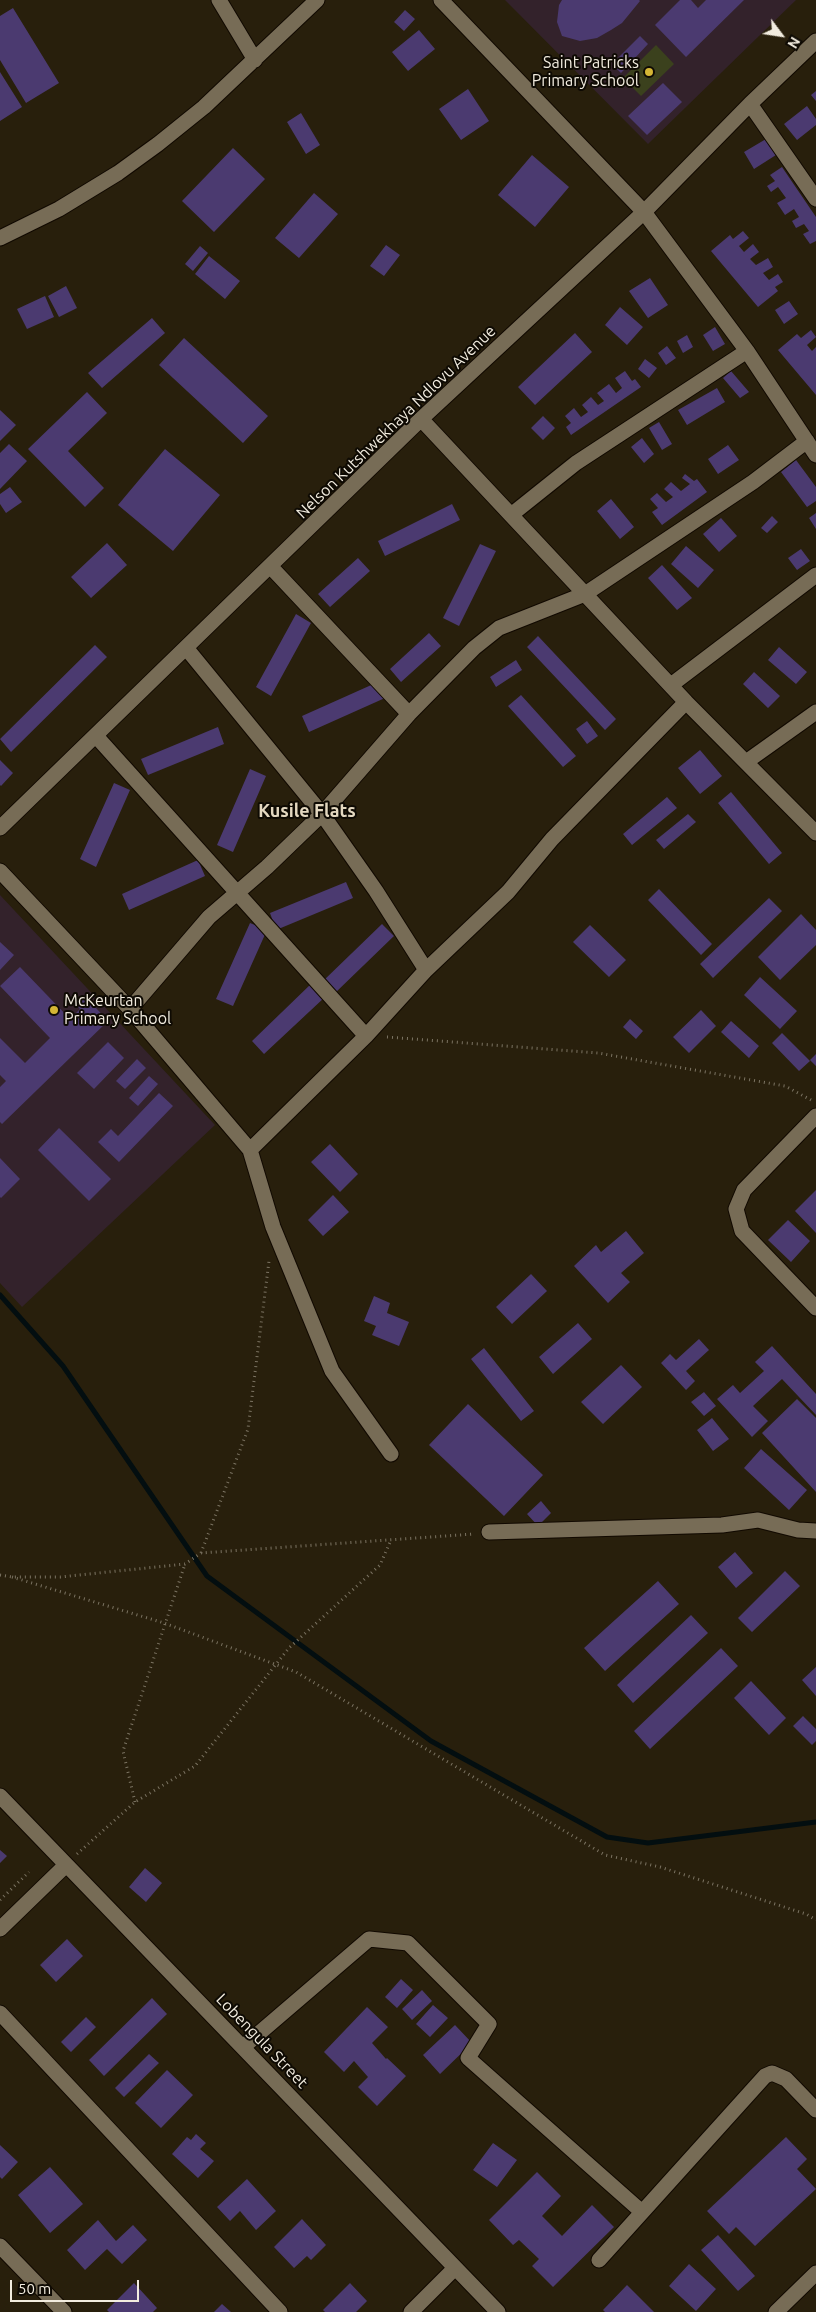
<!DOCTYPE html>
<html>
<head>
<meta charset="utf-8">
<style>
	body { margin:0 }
	#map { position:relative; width:816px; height:2312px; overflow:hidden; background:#281f0c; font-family:Ubuntu,sans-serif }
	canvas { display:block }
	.north { position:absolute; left:756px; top:10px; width:50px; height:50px; -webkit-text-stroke:4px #0e0a03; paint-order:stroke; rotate:121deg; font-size:14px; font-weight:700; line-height:20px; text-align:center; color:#f2ecdf }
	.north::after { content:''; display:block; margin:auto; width:18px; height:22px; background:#f2ecdf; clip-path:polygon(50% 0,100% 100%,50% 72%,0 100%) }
	.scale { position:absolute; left:10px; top:2280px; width:129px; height:22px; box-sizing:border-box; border:2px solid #f2ecdf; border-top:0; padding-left:6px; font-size:15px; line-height:18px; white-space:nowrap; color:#f2ecdf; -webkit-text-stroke:4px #0e0a03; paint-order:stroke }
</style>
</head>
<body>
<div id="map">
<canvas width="816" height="2312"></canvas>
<div class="north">N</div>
<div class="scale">50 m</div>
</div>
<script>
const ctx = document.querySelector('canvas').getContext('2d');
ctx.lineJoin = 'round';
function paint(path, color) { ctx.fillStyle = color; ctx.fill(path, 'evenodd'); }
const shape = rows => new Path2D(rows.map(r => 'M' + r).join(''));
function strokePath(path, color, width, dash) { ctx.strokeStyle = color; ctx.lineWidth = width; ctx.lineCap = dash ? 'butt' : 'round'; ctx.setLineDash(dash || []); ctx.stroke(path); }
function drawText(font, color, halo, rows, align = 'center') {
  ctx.font = font + ' Ubuntu,sans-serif'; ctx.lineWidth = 4; ctx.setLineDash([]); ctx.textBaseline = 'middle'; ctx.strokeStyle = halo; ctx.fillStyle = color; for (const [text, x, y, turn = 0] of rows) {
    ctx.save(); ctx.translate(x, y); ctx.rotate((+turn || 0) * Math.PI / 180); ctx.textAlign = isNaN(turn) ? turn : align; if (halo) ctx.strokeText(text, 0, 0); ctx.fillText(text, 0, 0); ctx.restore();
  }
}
paint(shape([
	[505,0,796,0,648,144],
	[0,895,215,1125,22,1307,0,1283]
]), '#33222b');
paint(shape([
	[656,45,674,64,641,96,623,78]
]), '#3b411d');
strokePath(shape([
	[0,1295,63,1366,207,1576,431,1741,607,1837,648,1843,816,1822]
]), '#030e10', 5);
paint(shape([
	[562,0,639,0,640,1,622,23,611,30,597,38,580,41,562,36,557,22,559,5],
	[680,0,691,0,698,8,706,0,744,0,686,57,655,25],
	[13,8,59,83,26,103,0,60,0,16],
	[405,10,415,19,404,31,394,22],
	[419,30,435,49,408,71,392,52],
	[640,36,648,44,621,73,612,64],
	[0,72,22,107,0,121],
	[663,83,682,102,647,135,628,116],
	[468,89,489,121,461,140,439,109],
	[816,91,816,101,811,95],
	[807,106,816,119,816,125,797,140,784,124],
	[301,113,320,145,306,154,287,122],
	[766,139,776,155,754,169,744,152],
	[233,148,265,179,214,232,182,201],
	[532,155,569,187,535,227,498,195],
	[782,167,816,217,816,241,810,244,803,234,809,231,804,224,796,228,792,221,799,217,794,209,785,215,777,203,786,198,778,187,771,192,767,186,775,181,770,175],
	[314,193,338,214,299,258,275,238],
	[743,231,749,238,739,246,744,252,753,244,759,252,750,259,756,265,768,258,773,267,763,273,769,280,778,274,783,282,775,287,778,291,758,307,711,251,730,235,733,239],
	[386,245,400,255,384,276,370,266],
	[200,246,208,253,193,271,185,264],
	[209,256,240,281,225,299,195,274],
	[650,278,668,305,648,318,629,291],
	[66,286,77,308,59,317,48,296],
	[45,296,54,317,27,329,17,309],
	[789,301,798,314,784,324,775,310],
	[620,307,643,327,627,345,605,325],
	[152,318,165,333,102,388,88,373],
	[715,327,725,344,713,351,703,335],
	[811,330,816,337,807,345,812,351,816,347,816,395,778,350,797,334,801,338],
	[575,333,592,352,535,405,518,387],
	[687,335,693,347,683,353,677,341],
	[184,338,268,416,243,443,159,365],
	[667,346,676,358,666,365,658,353],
	[645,359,657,368,649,378,638,369],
	[625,371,632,381,635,379,641,387,571,435,566,427,571,423,565,416,574,408,581,417,588,412,582,405,591,397,598,405,604,401,597,393,609,384,616,393,622,388,615,378],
	[731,371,749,392,740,398,723,378],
	[717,388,725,402,687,425,678,410],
	[87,392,107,413,68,451,104,488,85,507,28,449],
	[0,410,16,425,0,441],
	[543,416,555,428,543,440,531,428],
	[659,422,672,444,662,450,649,428],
	[642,438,654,454,644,463,631,447],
	[9,444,27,461,0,489,0,453],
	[728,445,739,460,718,474,708,459],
	[165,449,220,495,173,551,118,505],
	[796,460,816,487,816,501,807,507,781,472],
	[685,474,694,481,697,479,707,492,662,525,652,512,658,508,650,499,657,493,666,502,673,497,664,489,671,482,681,491,690,484,682,478],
	[10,487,22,502,6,513,0,504,0,494],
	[611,499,634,527,620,539,597,511],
	[452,504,460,520,385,556,378,541],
	[816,513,816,529,809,518],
	[772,516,778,522,767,533,761,528],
	[721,518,737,536,719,552,703,534],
	[107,543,127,565,91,598,71,577],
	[480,544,496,551,459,626,443,618],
	[686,546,714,570,698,588,671,564],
	[801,549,810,561,797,570,788,558],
	[358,558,370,571,330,607,318,594],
	[662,565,692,598,677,610,648,578],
	[296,614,311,623,271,696,256,687],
	[429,633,441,646,401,682,390,669],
	[538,636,616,719,605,730,527,647],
	[95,645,107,657,11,752,0,739],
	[779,647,807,672,796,684,768,660],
	[516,660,522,670,496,687,490,677],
	[754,672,780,696,768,708,743,684],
	[378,682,385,698,309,732,302,716],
	[521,695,576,756,563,767,508,706],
	[587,721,598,736,587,744,576,729],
	[218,727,224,744,148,775,141,759],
	[700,750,722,776,700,794,678,768],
	[0,760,13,773,1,786,0,785],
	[250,769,266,776,233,852,217,845],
	[114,783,130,790,96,867,80,859],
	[731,792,782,853,769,864,718,803],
	[667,797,677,808,632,845,623,834],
	[688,814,696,822,664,849,656,840],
	[198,860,205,876,129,910,122,894],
	[346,882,353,898,276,930,270,913],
	[659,889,712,944,701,955,648,900],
	[769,898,782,911,713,978,700,964],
	[801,914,816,930,816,945,780,980,758,957],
	[250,923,267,930,233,1006,216,999],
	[382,924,394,936,334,994,322,982],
	[590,925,626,960,609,977,573,942],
	[0,942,14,955,0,970],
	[20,967,70,1019,80,1009,75,1004,84,995,108,1021,2,1124,0,1122,0,1087,6,1081,0,1075,0,1038,25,1063,50,1038,0,986],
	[760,977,797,1011,780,1029,744,995],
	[312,983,325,997,264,1054,252,1041],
	[701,1010,716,1026,689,1053,673,1037],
	[630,1019,643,1031,636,1039,623,1027],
	[731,1021,759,1046,749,1058,721,1032],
	[782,1033,810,1061,799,1071,772,1043],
	[108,1042,124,1058,94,1089,77,1073],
	[816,1054,816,1066,810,1060],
	[137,1059,146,1068,125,1089,116,1081],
	[149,1076,158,1084,138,1106,129,1098],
	[159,1093,173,1106,119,1162,98,1142,111,1129,118,1136],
	[59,1128,111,1179,89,1201,38,1150],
	[330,1144,358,1174,340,1192,311,1162],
	[0,1158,20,1179,1,1198,0,1197],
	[816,1190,816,1233,795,1211],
	[333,1195,349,1212,323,1236,308,1220],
	[788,1220,810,1241,791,1262,768,1240],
	[626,1231,644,1253,621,1273,630,1282,608,1303,574,1266,596,1245,601,1252],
	[531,1274,547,1291,512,1324,496,1307],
	[374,1296,390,1303,387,1313,409,1322,399,1346,372,1335,376,1326,364,1321],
	[578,1323,592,1339,553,1374,539,1357],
	[699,1339,709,1350,686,1371,695,1381,686,1390,661,1363,670,1354,676,1360],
	[772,1346,816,1394,816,1415,782,1379,753,1406,768,1421,752,1437,717,1399,733,1385,740,1393,764,1371,755,1362],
	[484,1348,534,1411,521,1421,471,1359],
	[621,1365,642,1387,603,1424,581,1402],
	[704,1392,716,1406,704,1416,691,1402],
	[797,1399,816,1418,816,1492,762,1433],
	[468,1404,543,1475,504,1516,429,1445],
	[712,1418,729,1439,713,1451,697,1430],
	[761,1449,807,1490,789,1510,744,1468],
	[541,1501,551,1513,538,1526,527,1514],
	[735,1552,753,1573,736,1588,718,1567],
	[785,1571,800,1586,752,1632,738,1618],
	[658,1581,679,1604,605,1671,584,1648],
	[691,1615,708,1633,633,1703,617,1685],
	[721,1648,738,1666,650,1749,634,1731],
	[816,1667,816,1696,802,1680],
	[751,1681,786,1718,769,1735,734,1698],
	[803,1716,816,1729,816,1741,812,1745,793,1726],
	[0,1850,7,1856,0,1863],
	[145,1868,162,1883,146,1902,129,1887],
	[67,1939,83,1956,56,1982,40,1965],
	[401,1979,413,1990,397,2008,385,1997],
	[422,1990,432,2001,412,2020,402,2009],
	[152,1998,167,2014,104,2076,89,2060],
	[433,2005,448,2018,430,2037,416,2024],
	[367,2007,388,2027,372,2043,386,2059,387,2058,406,2076,377,2106,358,2087,368,2077,354,2061,344,2072,324,2052],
	[86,2017,96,2027,71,2052,61,2042],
	[455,2025,472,2043,440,2074,423,2055],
	[149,2054,159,2063,124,2097,115,2088],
	[167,2070,193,2095,161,2128,135,2103],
	[196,2134,206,2143,200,2149,214,2161,198,2178,172,2154,187,2137,191,2140],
	[786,2137,807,2159,797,2169,816,2189,755,2246,736,2227,729,2234,707,2211],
	[493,2143,517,2160,497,2187,473,2170],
	[0,2145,18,2162,2,2179,0,2177],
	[50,2167,83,2204,50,2233,18,2195],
	[537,2172,561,2196,542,2216,562,2236,592,2205,614,2227,553,2287,532,2266,539,2259,519,2240,513,2245,489,2220],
	[247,2179,276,2211,256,2230,240,2211,230,2221,217,2207],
	[302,2219,326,2245,311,2260,307,2256,294,2268,274,2247],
	[98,2220,116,2241,133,2225,147,2240,122,2264,107,2249,85,2270,67,2250],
	[718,2235,755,2276,738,2291,701,2250],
	[689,2264,716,2289,696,2311,669,2286],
	[134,2283,157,2308,153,2312,109,2312,107,2310],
	[350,2283,367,2301,356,2312,325,2312,323,2310],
	[627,2285,654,2312,605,2312,603,2310],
	[222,2304,231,2312,214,2312]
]), '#4b3a70');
const minor = shape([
	[219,0,255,60],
	[441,0,644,212,747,351,816,455],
	[750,104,816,199],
	[0,238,59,209,118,173,158,144,204,107,317,0],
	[421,419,686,702,816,833],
	[511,515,576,463,747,351],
	[270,566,409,714],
	[187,649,322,814,376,891,426,970],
	[671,685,816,575],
	[96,736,366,1036],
	[746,762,816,712],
	[0,828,421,419,644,212,750,104,816,41],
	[0,871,130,1009,250,1150,273,1227,332,1371,391,1454],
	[130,1009,209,917,267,867,322,814,409,714,474,648,499,628,585,594,753,482,807,441],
	[816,1116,744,1190,736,1209,742,1231,816,1308],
	[250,1150,366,1036,426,970,508,892,552,839,686,702],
	[489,1532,722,1525,758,1520,798,1530,816,1531],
	[0,1796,498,2312],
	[0,1929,66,1865],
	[0,2013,280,2312],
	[243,2047,369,1939,408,1943,489,2024,468,2058,642,2212],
	[0,2246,64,2312],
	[599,2260,765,2076,772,2073,786,2079,816,2110],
	[411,2312,455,2268],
	[776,2312,816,2273]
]);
strokePath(minor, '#110900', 17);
strokePath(shape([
	[387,1037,598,1053,785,1086,813,1101],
	[201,1553,248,1429,269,1261],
	[0,1575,12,1577,60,1577,185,1564,201,1553,474,1534],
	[12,1577,164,1623,296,1672,605,1855,660,1867,806,1914,816,1920],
	[135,1802,123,1751,185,1564],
	[77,1854,135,1802,195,1766,289,1648,380,1565,391,1540],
	[0,1900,29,1872]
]), '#7c7463', 3, [1, 4]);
strokePath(minor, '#776c56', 15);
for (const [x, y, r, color] of [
	[649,72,5,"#d4b635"],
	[54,1010,5,"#d4b635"]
]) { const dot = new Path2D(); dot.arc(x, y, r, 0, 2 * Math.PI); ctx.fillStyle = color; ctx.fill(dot); strokePath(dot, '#0e0a03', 2); }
drawText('16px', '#f2ecdf', '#0e0a03', [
	["Saint Patricks",639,63],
	["Primary School",639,81],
	["McKeurtan",64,1001,"left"],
	["Primary School",64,1019,"left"]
], 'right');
drawText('16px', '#f2ecdf', '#0e0a03', [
	["Nelson Kutshwekhaya Ndlovu Avenue",396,422,-44],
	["Lobengula Street",262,2041,46]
]);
drawText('bold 18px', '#e4d8c0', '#0e0a03', [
	["Kusile Flats",307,811]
]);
</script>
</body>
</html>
